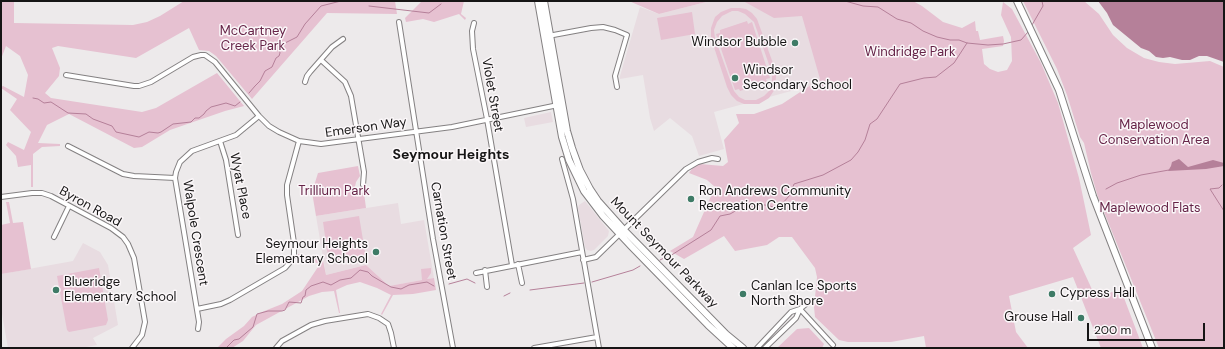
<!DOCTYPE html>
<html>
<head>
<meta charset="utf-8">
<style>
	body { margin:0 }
	#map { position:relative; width:1225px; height:349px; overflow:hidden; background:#edeaeb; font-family:"DM Sans",sans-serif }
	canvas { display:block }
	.frame { position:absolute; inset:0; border:2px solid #161515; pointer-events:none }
	.scale { position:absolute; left:1087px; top:323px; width:118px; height:18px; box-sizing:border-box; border:2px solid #161515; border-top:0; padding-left:5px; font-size:12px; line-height:14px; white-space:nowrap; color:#161515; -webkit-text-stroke:3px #fbf7f9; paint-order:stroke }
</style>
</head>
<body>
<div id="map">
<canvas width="1225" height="349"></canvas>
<div class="frame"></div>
<div class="scale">200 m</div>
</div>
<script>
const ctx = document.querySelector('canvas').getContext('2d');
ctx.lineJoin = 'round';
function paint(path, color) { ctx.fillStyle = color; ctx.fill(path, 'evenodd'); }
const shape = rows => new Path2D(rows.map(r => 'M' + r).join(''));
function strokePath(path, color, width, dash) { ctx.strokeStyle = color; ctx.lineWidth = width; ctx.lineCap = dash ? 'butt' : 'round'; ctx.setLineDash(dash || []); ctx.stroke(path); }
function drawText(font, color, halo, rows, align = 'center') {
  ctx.font = font + ' "DM Sans",sans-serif'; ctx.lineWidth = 3; ctx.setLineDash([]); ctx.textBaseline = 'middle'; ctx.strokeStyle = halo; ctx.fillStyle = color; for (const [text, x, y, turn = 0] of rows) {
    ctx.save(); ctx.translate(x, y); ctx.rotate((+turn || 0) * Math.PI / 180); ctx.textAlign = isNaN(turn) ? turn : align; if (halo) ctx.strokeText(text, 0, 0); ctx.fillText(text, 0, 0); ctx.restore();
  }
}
paint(shape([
	[710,1,790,1,808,6,828,81,714,112,724,149,699,156,692,136,670,118,654,131,650,118,643,75,620,79,620,76,640,7,659,14],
	[551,112,553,122,526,127,524,118],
	[585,201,609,231,608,236,594,250,591,251,587,250,585,247,578,208,579,205],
	[398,203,401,224,424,220,434,278,389,286,366,265,326,275,316,216],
	[83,243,100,252,108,265,118,325,93,338,97,345,81,348,8,348,1,308,1,274,73,261]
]), '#e8dce1');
paint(shape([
	[2,1,14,1,14,23,133,25,147,22,160,16,184,1,395,1,397,14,327,13,252,99,216,56,209,51,199,50,189,28,136,58,58,46,52,48,60,68,59,76,45,93,51,98,142,112,156,108,217,73,244,106,225,111,170,130,142,147,134,148,69,114,47,125,38,143,60,144,60,146,42,147,33,154,33,187,31,187,31,165,18,167,16,156,6,145,8,142,24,150,31,132,10,110,17,99,1,88,1,87,3,86,24,97,28,75,20,56,6,46,1,59,1,6],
	[424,1,464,1,461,14,466,18,465,20,459,14,434,22,423,19,406,22,405,18,421,2],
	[629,1,710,1,659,14],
	[715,1,913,1,922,6,943,22,962,28,975,21,976,31,978,31,980,40,1003,36,1004,41,1003,46,982,49,984,64,990,69,998,72,1007,70,1012,61,1011,37,1001,15,1003,2,1012,9,1041,63,1058,103,1079,178,1091,235,1073,248,1095,296,1121,290,1143,348,1101,348,1073,277,1009,296,1016,332,1028,348,926,348,924,336,891,342,848,342,839,340,815,317,814,307,817,277,815,268,792,237,779,237,767,245,735,251,724,236,684,259,670,251,693,237,715,187,707,180,689,173,694,166,700,164,723,166,728,162,724,140,739,123,736,114,754,114,782,104,820,79,802,16,774,18,745,2],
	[1023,1,1084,1,1099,14,1113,35,1127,48,1144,58,1159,62,1175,64,1210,61,1224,67,1224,348,1159,348,1098,197,1091,173,1084,143,1080,137,1067,95,1057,69],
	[731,8,740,8,746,9,752,13,757,19,774,66,776,76,775,89,769,98,759,104,744,104,737,101,731,95,727,87,711,38,711,28,715,17,721,12],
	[732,11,738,11,745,14,754,22,772,73,772,83,771,89,764,96,756,100,745,100,739,97,734,91,715,38,714,30,717,22,722,16],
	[692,12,695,34,661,40,657,18],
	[747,21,748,24,752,22,770,78,766,79,767,82,740,91,739,89,735,90,716,34,720,33,720,30],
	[358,166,360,176,356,182,355,187,358,192,364,193,366,208,316,216,312,192,318,173],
	[6,202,9,202,13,223,23,222,31,269,1,274,1,225,10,223],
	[359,216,366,258,329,264,323,222],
	[298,254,323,260,326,275,366,265,389,286,422,280,421,269,431,268,431,273,427,279,434,278,436,290,413,294,393,295,382,315,381,314,391,295,377,288,360,282,347,285,336,290,340,313,339,313,334,291,322,292,309,296,256,325,243,341,232,348,217,348,226,339,244,326,252,317,262,312,282,304,302,291,320,264,298,257],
	[99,268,108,320,106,325,69,332,67,330,57,276],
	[809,328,824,344,822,348,777,348,797,329]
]), '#e6c1d1');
paint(shape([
	[1098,1,1224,1,1224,62,1207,56,1199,56,1190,60,1182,60,1170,57,1163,58,1156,57,1149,51,1141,48,1113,25,1107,13],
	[1179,159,1188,167,1213,160,1224,163,1224,166,1206,169,1168,171,1171,166,1172,162]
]), '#b58099');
strokePath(shape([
	[845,1,863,6,878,7,897,19,911,23,923,31,937,37,950,40,959,40,967,43,988,45,1003,44,1021,40,1028,32],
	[369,6,429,13,441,4],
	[1032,25,1043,6,1042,1],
	[249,93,255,86,260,81,265,71,272,67,276,58,279,56,280,53,279,46,297,37,305,24,321,6,341,1],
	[33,98,38,99,44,103,51,102,68,113,86,114,93,119,112,126,116,132,139,137,149,132,158,133,161,132,173,124,191,122,195,118,199,118,204,114,206,111,211,107,226,103,235,106,240,102],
	[1222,185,1219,188,1210,189,1224,211],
	[1106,189,1117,183,1141,175,1169,170],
	[670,256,711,230,720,216,730,214,739,209,753,206,765,205,774,207,781,205,790,195,794,184,823,175,851,160,858,152,865,140,870,124,877,119,900,84,924,78,936,77,954,63,967,43],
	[660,260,666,257],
	[592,282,633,270,640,266],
	[449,284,467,279,475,283],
	[530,290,584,283],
	[504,296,510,293],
	[226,348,234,340,239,339,253,327,257,314,268,311,282,311,285,310,289,302,301,303,303,297,305,296,306,290,311,286,323,282,331,285,340,280,351,278,360,270,368,272,372,276,391,287,401,289,409,285,427,282,434,286]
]), '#b58099', 1);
const street = shape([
	[399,22,433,239,453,348],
	[474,23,472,31,473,49,487,119,512,265],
	[548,36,591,28,603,27,615,30,627,35,615,76,617,87],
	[321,60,345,82,351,96,364,172,363,185],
	[66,75,134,86,139,86,151,82,193,57,201,55,205,55,215,62,259,116,269,126,279,132,299,141,321,144,452,127,558,105],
	[305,82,307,76,310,72,332,47,343,39],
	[220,141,226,160,238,235],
	[68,146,123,174,134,176,175,178],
	[562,159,573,199,599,348],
	[1,197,32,193,42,193,51,196,111,228,123,237,128,244,134,258,145,322,142,335,132,348],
	[54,237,69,206],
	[583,260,596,257,686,169,698,162,712,158,718,159],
	[518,264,522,283],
	[485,270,487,287],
	[476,273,582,252],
	[197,309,221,304,230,300,285,268,291,261,294,255,294,243,287,195,287,185,299,141],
	[800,309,833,345],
	[198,329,199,322,175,178,176,172,180,162,192,151,236,135,259,116],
	[276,348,282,341,311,325,325,321,368,314,379,318,388,324,391,333,394,348],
	[534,348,597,337],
	[757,348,791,312,800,309],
	[765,348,796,318,800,309,805,305]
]);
const secondary = shape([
	[538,1,562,137,569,160,584,191,603,216,631,246,708,325,733,348],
	[544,1,567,131,572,148,580,170,590,189,598,201,623,229,726,334,743,348],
	[1017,1,1059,90,1093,196,1152,348]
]);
strokePath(street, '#848182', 6);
strokePath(secondary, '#848182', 8);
strokePath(street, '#fff', 4);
strokePath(secondary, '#fff', 6);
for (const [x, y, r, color] of [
	[795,43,4,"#3e7b66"],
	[735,78,4,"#3e7b66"],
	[691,199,4,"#3e7b66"],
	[376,252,4,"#3e7b66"],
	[56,290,4,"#3e7b66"],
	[743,294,4,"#3e7b66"],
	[1052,294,4,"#3e7b66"],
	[1081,318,4,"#3e7b66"]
]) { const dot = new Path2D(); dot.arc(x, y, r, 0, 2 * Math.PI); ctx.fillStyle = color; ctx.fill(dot); strokePath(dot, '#fbf7f9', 1.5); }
drawText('13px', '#662448', '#fbf7f9', [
	["McCartney",253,32],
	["Creek Park",253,47],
	["Windridge Park",910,53],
	["Maplewood",1154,126],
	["Conservation Area",1154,141],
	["Trillium Park",334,192],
	["Maplewood Flats",1150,209]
]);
drawText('13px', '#161515', '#fbf7f9', [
	["Windsor Bubble",787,43,"right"],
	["Windsor",743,71],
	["Secondary School",743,86],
	["Ron Andrews Community",699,192],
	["Recreation Centre",699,207],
	["Seymour Heights",368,245,"right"],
	["Elementary School",368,260,"right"],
	["Blueridge",64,283],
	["Elementary School",64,298],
	["Canlan Ice Sports",751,287],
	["North Shore",751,302],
	["Cypress Hall",1060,294],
	["Grouse Hall",1073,318,"right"]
], 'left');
drawText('13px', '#161515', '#fbf7f9', [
	["Violet Street",492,95,80],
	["Emerson Way",366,128,-8],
	["Wyat Place",240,186,79],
	["Byron Road",90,207,29],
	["Carnation Street",443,231,80],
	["Walpole Crescent",195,233,81],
	["Mount Seymour Parkway",664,253,46]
]);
drawText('bold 14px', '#161515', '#fbf7f9', [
	["Seymour Heights",451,155]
]);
</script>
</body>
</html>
